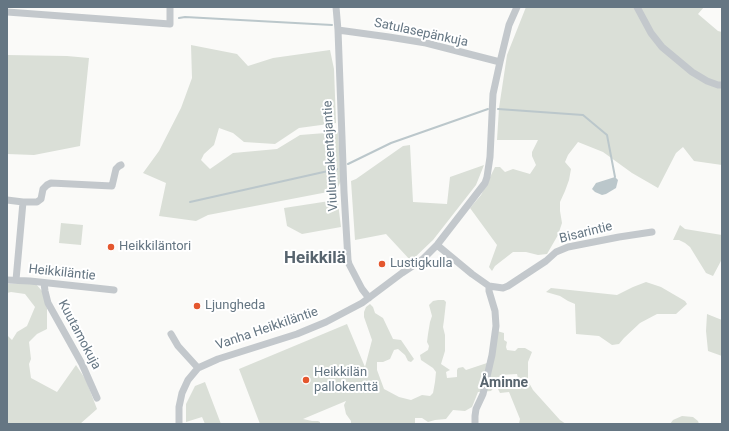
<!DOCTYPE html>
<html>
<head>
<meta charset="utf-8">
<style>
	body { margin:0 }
	#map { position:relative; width:729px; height:431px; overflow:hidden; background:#fafaf8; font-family:Roboto,sans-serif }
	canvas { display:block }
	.frame { position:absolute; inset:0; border:8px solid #657683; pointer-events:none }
</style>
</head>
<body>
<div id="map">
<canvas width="729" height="431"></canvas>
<div class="frame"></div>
</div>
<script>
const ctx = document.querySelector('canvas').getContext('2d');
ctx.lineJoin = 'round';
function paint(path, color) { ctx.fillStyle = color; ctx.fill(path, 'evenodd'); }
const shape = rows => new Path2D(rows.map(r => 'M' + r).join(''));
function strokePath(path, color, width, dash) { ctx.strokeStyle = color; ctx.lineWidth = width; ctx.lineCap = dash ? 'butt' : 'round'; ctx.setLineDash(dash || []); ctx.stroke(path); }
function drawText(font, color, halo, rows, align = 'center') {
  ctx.font = font + ' Roboto,sans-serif'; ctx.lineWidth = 4; ctx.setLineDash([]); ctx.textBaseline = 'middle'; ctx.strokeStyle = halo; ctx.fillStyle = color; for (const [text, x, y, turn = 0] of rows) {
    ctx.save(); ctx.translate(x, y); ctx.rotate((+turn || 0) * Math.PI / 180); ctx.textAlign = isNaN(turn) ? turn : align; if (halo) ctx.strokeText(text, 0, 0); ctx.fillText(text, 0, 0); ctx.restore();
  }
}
paint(shape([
	[526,7,704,7,698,14,718,31,722,32,722,165,694,161,683,147,676,153,658,188,632,173,603,152,578,142,568,155,565,162,571,169,569,180,565,191,560,202,560,211,562,223,558,235,547,254,538,255,526,252,513,252,495,266,492,271,489,267,497,245,470,208,481,195,495,167,500,167,505,172,513,169,530,174,536,165,532,156,532,152,538,140,497,140,499,108,507,55],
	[191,45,237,54,248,66,273,58,330,50,334,69,336,123,299,128,275,144,244,142,233,133,219,128,214,145,204,154,201,160,210,169,233,153,277,149,300,135,338,132,341,181,337,189,333,191,208,215,196,221,159,216,166,183,143,173,159,151,181,108,192,78],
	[7,55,67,56,89,58,80,146,34,155,7,154],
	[410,145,413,202,447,204,450,177,484,165,476,185,433,240,411,261,386,234,355,240,351,181,356,179,403,146],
	[336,200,338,203,341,227,302,234,287,226,284,208],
	[61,223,83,225,81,245,59,243],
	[680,225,685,229,722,235,722,259,713,276,706,273,690,247,685,243,679,240,673,240],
	[646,282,661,287,685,301,687,304,676,314,657,314,640,323,624,338,619,344,612,345,599,336,576,334,575,304,568,301,560,296,546,292,551,288,617,295,633,287],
	[7,284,36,284,42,291,47,308,47,329,37,334,29,342,31,359,29,364,31,378,57,392,76,365,86,380,97,409,80,424,7,424,7,335,12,340,17,332,27,326,35,307,25,294,11,292,7,293],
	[438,300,444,300,446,302,444,320,443,327,445,335,445,351,441,364,450,370,446,372,447,378,457,377,457,370,458,368,463,367,466,370,487,363,497,331,504,333,504,340,507,342,506,347,507,350,515,351,518,348,525,348,532,352,528,362,528,381,533,390,560,420,566,424,544,424,542,423,538,424,519,424,520,419,509,392,500,393,498,389,501,383,515,384,518,378,517,374,500,375,496,385,491,391,478,392,472,407,465,411,453,410,446,419,435,420,428,422,422,418,415,418,415,423,416,424,351,424,351,421,346,414,344,405,346,401,303,419,312,421,318,421,320,422,320,424,260,424,239,369,347,324,365,367,372,340,364,317,364,312,366,307,370,304,373,307,375,313,383,318,393,339,401,340,414,359,411,362,408,361,405,355,398,349,394,350,390,359,383,362,377,362,377,370,384,389,399,397,411,400,422,395,430,396,433,393,435,382,436,372,433,368,421,360,420,355,428,350,429,346,427,342,428,334,430,322,432,316,429,305,433,301],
	[707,314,722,320,722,356,708,351,706,331],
	[205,382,221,424,205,424,202,417,186,422,186,404,195,386],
	[682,416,693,417,698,421,699,424,670,424,673,420]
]), '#dadfd7');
paint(shape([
	[615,177,618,180,616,188,606,194,602,195,595,192,592,189,596,183]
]), '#bbc7cb');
strokePath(shape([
	[179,18,185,17,332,25],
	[498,109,583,115,607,135,615,177],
	[348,164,391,143,488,109],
	[190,202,337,169]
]), '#bbc7cb', 2);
strokePath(shape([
	[336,7,338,30,344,192,348,260,349,264,362,289,369,298],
	[637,7,651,33,662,47,692,72,707,81,718,85,722,85],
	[7,12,170,24,170,7],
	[338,30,389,37,426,43,500,62],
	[7,200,23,202],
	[437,245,472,274,489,286,489,291,495,311,496,326,492,355,483,394,476,409,475,416,475,424],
	[7,280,30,281,114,290],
	[16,280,23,202,37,202,41,199,43,189,47,185,51,183,112,186,116,169,119,166,121,165],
	[44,283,45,291,48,303,82,364,97,398],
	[489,286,503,288,508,286,546,261,556,252,568,247,619,237,652,232],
	[171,334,178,346,198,368],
	[179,424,179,407,182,393,188,380,198,368,218,359,297,334,326,322,362,303,402,273,423,259,437,245,485,183,487,177,490,157,493,94,500,62,509,25,517,7]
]), '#c3c8cc', 7);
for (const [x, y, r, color] of [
	[111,247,4,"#e4572e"],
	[382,264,4,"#e4572e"],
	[197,306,4,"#e4572e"],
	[306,380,4,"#e4572e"]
]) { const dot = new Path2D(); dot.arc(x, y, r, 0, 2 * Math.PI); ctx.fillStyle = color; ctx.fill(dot); strokePath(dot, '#fff', 1.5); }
drawText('13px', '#657683', '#fff', [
	["Satulasepänkuja",421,33,12],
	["Viulunrakentajantie",331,156,-93],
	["Bisarintie",586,233,-14],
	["Heikkiläntie",62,273,6],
	["Vanha Heikkiläntie",267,329,-19],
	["Kuutamokuja",79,335,62]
]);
drawText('13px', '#657683', '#fff', [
	["Heikkiläntori",119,247],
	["Lustigkulla",390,264],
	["Ljungheda",205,306],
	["Heikkilän",314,373],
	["pallokenttä",314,388]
], 'left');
drawText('bold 14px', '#57646e', '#fff', [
	["Åminne",504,383]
]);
drawText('bold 17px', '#57646e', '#fff', [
	["Heikkilä",315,259]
]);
</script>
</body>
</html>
